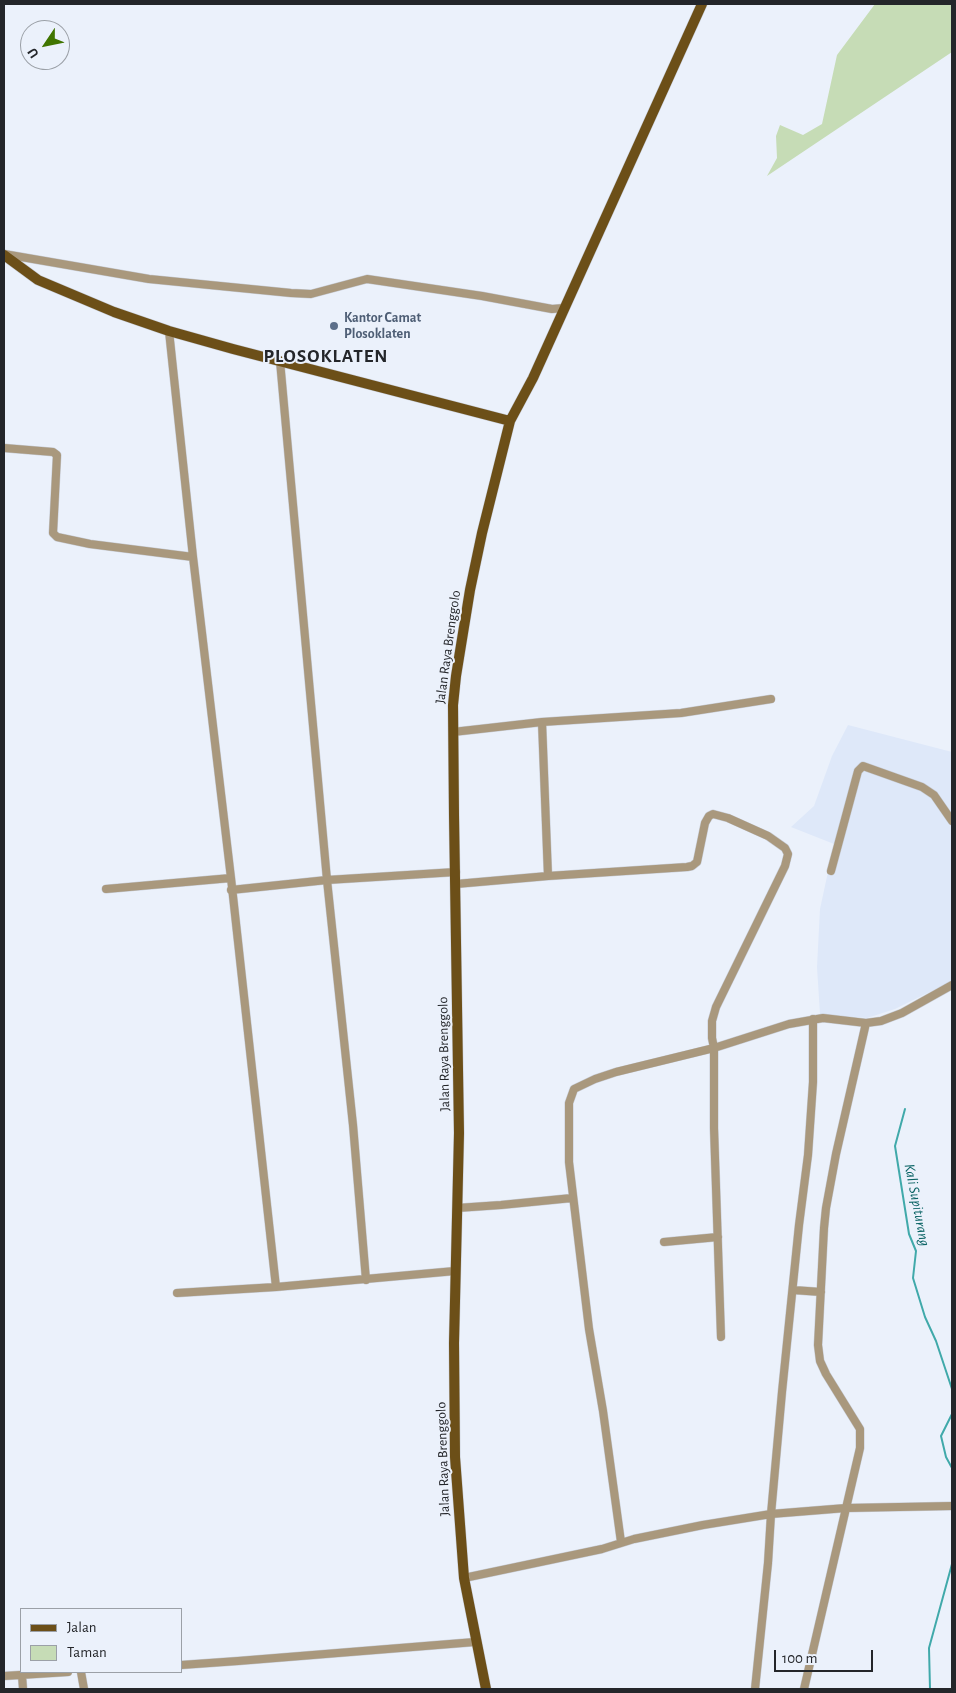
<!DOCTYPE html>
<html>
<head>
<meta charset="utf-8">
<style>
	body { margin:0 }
	#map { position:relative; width:956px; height:1693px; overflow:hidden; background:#ebf1fb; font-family:"Alegreya Sans",sans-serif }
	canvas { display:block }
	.frame { position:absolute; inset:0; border:5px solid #24262a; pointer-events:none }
	.legend { position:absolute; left:20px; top:1608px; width:162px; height:65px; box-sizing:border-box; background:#ebf1fb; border:1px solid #9ba0a7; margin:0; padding:6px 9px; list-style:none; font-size:15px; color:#24262a }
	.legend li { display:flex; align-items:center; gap:10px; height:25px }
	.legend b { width:25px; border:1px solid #9ba0a7 }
	.north { position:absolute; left:20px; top:20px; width:50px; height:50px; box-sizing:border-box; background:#ebf1fb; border:1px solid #9ba0a7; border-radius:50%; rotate:236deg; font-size:14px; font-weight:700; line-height:20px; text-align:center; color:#24262a }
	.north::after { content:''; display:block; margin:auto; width:18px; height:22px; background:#407500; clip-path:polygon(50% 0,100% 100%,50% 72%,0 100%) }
	.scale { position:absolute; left:774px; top:1650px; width:99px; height:22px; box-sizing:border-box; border:2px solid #24262a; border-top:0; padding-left:6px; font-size:15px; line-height:18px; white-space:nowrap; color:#24262a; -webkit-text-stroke:4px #ebf1fb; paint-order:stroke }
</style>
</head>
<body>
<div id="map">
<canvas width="956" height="1693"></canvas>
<div class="frame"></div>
<ul class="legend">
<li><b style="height:6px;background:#6c4f18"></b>Jalan</li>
<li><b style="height:14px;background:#c6dcb6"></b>Taman</li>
</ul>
<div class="north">U</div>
<div class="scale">100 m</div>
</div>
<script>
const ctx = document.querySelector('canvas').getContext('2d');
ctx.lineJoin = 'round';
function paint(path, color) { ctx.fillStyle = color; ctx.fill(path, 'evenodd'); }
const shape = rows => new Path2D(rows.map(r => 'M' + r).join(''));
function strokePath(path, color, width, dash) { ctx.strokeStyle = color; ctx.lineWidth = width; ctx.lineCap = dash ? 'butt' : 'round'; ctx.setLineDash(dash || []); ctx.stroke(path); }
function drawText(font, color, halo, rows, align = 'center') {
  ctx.font = font + ' "Alegreya Sans",sans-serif'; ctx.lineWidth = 4; ctx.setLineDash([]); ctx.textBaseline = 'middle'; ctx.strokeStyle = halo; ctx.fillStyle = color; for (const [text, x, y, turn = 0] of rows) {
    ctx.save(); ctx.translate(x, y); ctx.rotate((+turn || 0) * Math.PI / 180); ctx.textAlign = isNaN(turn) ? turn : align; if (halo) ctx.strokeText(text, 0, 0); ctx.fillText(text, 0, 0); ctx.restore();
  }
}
paint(shape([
	[848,725,952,752,952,981,895,1009,867,1018,820,1014,817,967,820,909,834,844,791,827,814,806,832,756]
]), '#dee8f9');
paint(shape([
	[875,4,952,4,952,52,767,176,777,158,776,136,780,125,803,135,822,124,837,55]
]), '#c6dcb6');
strokePath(shape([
	[905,1109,895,1146,909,1234,916,1251,913,1278,925,1317,936,1341,952,1389],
	[952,1414,941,1436,946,1457,952,1468],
	[930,1689,929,1648,952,1564]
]), '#40a9aa', 2);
const minor = shape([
	[4,254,149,279,291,293,311,294,367,279,482,296,552,309,564,308],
	[169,331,193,557,231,878,276,1287,455,1271],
	[280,361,327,880,353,1125,366,1280],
	[4,448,53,452,57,455,53,533,57,537,90,544,193,557],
	[453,732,542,722,681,713,771,699],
	[831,871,858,771,863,766,922,787,934,795,952,821],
	[548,876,687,867,692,866,697,862,705,823,709,816,713,814,728,818,768,836,785,848,788,854,785,866,716,1007,712,1021,712,1038,714,1048,714,1128,721,1337],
	[456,884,548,876,542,722],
	[106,889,231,878],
	[231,890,327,880,456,872],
	[457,1208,501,1205,572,1198],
	[664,1242,718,1237],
	[793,1290,821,1292],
	[177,1293,276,1287],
	[621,1542,603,1411,589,1329,569,1162,569,1103,574,1089,595,1079,616,1072,714,1048,789,1024,823,1018,866,1023,881,1021,902,1013,952,985],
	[464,1578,602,1549,634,1539,703,1525,771,1514,846,1508,952,1506],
	[181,1665,238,1661,475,1642],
	[81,1672,84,1689],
	[22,1675,23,1689],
	[4,1676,68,1672],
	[755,1689,768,1563,771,1514,782,1392,799,1225,808,1155,813,1082,813,1019],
	[804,1689,860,1448,860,1429,826,1374,820,1361,818,1345,824,1228,826,1208,836,1154,866,1023]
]);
const major = shape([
	[4,255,38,280,114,312,169,331,233,349,510,421],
	[486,1689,464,1578,455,1457,454,1343,459,1133,454,815,453,705,456,676,470,590,482,533,510,421,533,378,702,4]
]);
strokePath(minor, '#c7ccd5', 9);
strokePath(major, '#c7ccd5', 11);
strokePath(minor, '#a9987d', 8);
strokePath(major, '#6c4f18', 10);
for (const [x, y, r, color] of [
	[334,326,5,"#5c6f8a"]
]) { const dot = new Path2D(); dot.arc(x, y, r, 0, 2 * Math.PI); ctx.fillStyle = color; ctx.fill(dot); strokePath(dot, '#ebf1fb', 2); }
drawText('bold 14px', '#4e5e75', '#ebf1fb', [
	["Kantor Camat",344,318],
	["Plosoklaten",344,334]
], 'left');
drawText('14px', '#24262a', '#ebf1fb', [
	["Jalan Raya Brenggolo",448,647,-82],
	["Jalan Raya Brenggolo",444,1054,-91],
	["Jalan Raya Brenggolo",443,1459,-92]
]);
drawText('italic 15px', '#0a6364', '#ebf1fb', [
	["Kali Supiturang",917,1205,79]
]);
ctx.letterSpacing = '1px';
drawText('bold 19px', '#24262a', '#ebf1fb', [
	["PLOSOKLATEN",326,356]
]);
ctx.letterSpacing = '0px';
</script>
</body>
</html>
